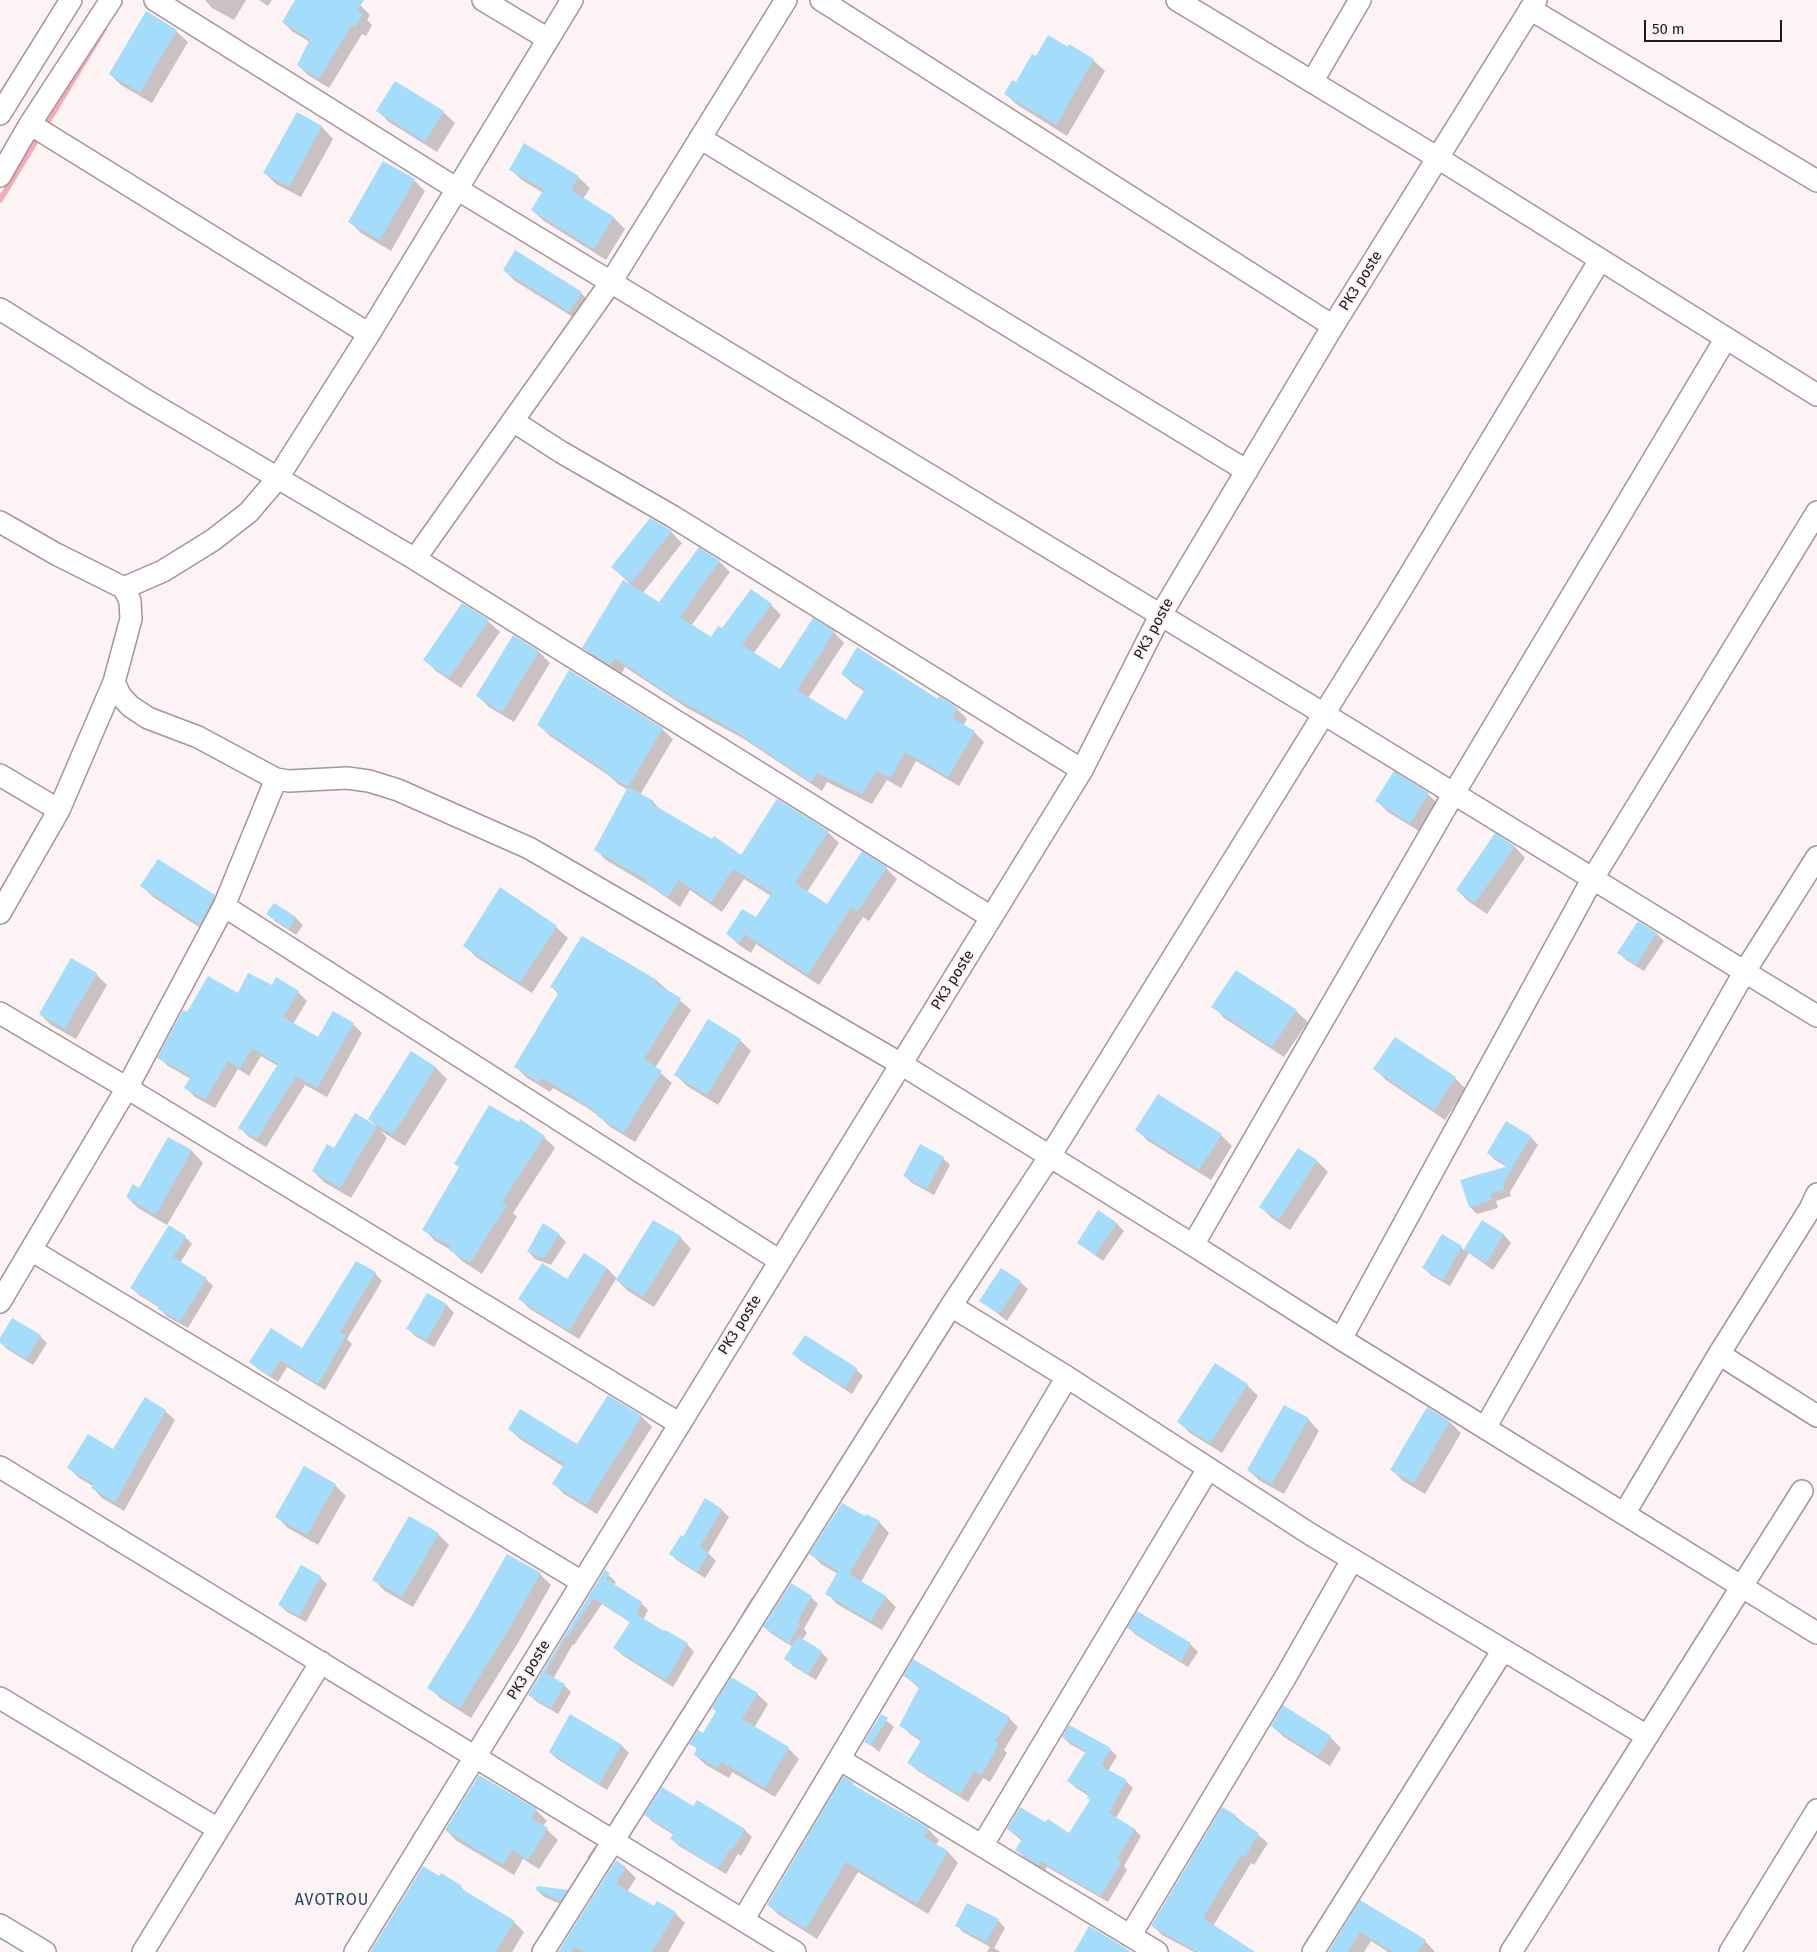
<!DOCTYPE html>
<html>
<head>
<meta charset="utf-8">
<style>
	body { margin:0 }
	#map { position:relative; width:1817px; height:1952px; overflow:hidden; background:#fdf2f4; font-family:"Fira Sans",sans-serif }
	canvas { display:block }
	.scale { position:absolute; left:1644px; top:20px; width:138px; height:22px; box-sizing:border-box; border:2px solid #22191b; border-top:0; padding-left:6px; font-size:15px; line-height:18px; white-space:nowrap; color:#22191b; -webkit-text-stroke:4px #fdf2f4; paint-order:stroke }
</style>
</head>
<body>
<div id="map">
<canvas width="1817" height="1952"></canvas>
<div class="scale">50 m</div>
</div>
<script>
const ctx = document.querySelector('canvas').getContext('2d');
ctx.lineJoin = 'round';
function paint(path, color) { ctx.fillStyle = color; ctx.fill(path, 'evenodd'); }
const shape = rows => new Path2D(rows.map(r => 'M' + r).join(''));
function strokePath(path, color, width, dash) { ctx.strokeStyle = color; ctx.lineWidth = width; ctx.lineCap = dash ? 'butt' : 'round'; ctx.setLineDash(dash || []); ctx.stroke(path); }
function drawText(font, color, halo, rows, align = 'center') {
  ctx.font = font + ' "Fira Sans",sans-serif'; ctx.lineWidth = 4; ctx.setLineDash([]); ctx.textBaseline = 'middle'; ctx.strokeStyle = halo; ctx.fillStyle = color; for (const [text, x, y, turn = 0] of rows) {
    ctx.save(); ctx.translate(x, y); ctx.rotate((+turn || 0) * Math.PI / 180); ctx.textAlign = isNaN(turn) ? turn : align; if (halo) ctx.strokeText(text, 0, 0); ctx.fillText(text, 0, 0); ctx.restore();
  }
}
paint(shape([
	[205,0,246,0,234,20,212,8],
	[259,0,272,0,268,6],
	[296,0,351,0,360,5,370,15,367,20,372,25,366,36,362,34,329,88,308,75,298,65,310,42,293,32,283,22],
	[176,31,188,42,152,103,121,85,110,74],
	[1070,46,1093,60,1105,71,1067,136,1016,104,1005,93,1016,83,1036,58,1068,49],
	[395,83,443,112,455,123,437,152,389,122,378,111],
	[297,114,322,127,333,139,301,197,276,184,265,173],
	[510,169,578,177,590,188,583,199,614,218,625,229,606,260,544,221,532,210,543,193,522,180],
	[414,180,425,191,391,251,361,233,350,222],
	[504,270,581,293,592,304,581,322,515,281],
	[671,532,682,543,643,593,660,604,699,549,720,562,730,572,691,626,712,639,722,629,771,605,781,615,753,654,781,670,834,632,844,643,808,698,846,722,865,692,853,684,842,674,938,700,957,709,967,719,963,726,974,732,984,742,959,786,916,761,901,788,887,780,872,804,827,782,822,791,744,739,687,708,625,667,621,675,594,658,584,648,629,583,612,567],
	[463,605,488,621,500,632,461,688,436,671,425,660],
	[514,636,539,652,550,663,514,722,489,707,478,696],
	[539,725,662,729,673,739,640,795,653,802,663,812,742,856,828,832,839,843,807,892,828,906,886,868,897,879,869,921,863,917,819,985,756,944,751,953,739,945,728,934,757,919,771,896,744,879,722,912,690,890,680,907,653,888,606,860,596,850,628,790,618,784,608,775,550,736],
	[1428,794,1439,805,1422,833,1388,812,1377,801],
	[1514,846,1525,858,1487,914,1468,901,1457,890],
	[142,886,214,896,225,907,211,935,153,897],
	[501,889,556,927,568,938,532,993,476,957,465,946],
	[274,904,296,918,303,925,296,935,275,921,268,914],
	[1638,922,1657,934,1664,941,1644,971,1626,960,1619,953],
	[582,937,657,981,691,1010,655,1068,672,1083,635,1142,609,1126,599,1116,586,1107,553,1088,550,1092,527,1078,516,1067,559,995,552,987],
	[1236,971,1296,1011,1308,1022,1284,1057,1224,1018,1213,1006],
	[96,974,107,985,76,1039,51,1025,40,1014],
	[272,986,298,992,307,1001,293,1024,318,1039,353,1024,362,1033,327,1097,305,1085,266,1147,249,1137,240,1128,278,1066,261,1056,249,1076,238,1069,215,1108,195,1097,186,1088,191,1079,168,1066,159,1057,188,1014,238,994],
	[740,1040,751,1051,718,1105,687,1086,676,1075],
	[411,1053,436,1068,447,1079,405,1146,381,1131,387,1138,351,1198,324,1182,313,1171,334,1150,377,1126,369,1119],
	[1375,1069,1455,1078,1466,1089,1445,1120,1386,1080],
	[1506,1123,1531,1137,1538,1145,1510,1192,1511,1196,1496,1201,1498,1208,1477,1214,1470,1207,1507,1167,1495,1160,1488,1153],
	[1137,1130,1221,1135,1232,1146,1211,1180,1148,1141],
	[544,1137,555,1148,513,1213,517,1217,482,1274,462,1261,451,1250,435,1241,424,1229],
	[169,1138,192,1151,203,1163,167,1225,138,1208,127,1197,139,1190],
	[1298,1150,1317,1161,1328,1172,1290,1230,1272,1218,1261,1207],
	[943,1158,950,1165,934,1195,912,1183,905,1176],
	[1483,1222,1504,1235,1511,1243,1493,1270,1469,1253,1450,1286,1431,1275,1424,1268,1461,1247,1464,1250],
	[1116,1223,1124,1231,1103,1261,1078,1243],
	[559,1235,566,1242,551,1265,535,1259,528,1251],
	[185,1237,192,1244,180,1263,206,1279,213,1286,188,1328,166,1316,160,1308,139,1295,132,1288],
	[680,1237,691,1249,654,1307,628,1291,616,1279,579,1339,530,1309,520,1299,607,1268,617,1279],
	[1001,1270,1020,1282,1028,1289,1007,1321,981,1301],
	[375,1273,382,1281,347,1339,352,1344,325,1390,287,1367,278,1382,258,1369,250,1362,303,1349],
	[428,1294,447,1305,454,1313,434,1347,415,1336,408,1329],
	[40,1336,47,1343,33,1365,7,1349,0,1342,0,1341],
	[794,1354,856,1369,863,1376,852,1394,801,1361],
	[1247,1385,1258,1396,1222,1453,1190,1433,1179,1422],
	[1428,1409,1450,1422,1461,1433,1425,1494,1403,1481,1392,1470],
	[165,1411,175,1420,124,1511,102,1498,93,1488,93,1486,79,1478,69,1468,114,1451],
	[641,1416,652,1427,597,1514,564,1494,554,1484,564,1467,520,1439,509,1429,578,1445],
	[1308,1419,1319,1431,1284,1494,1260,1481,1248,1470],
	[335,1485,346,1496,318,1545,288,1528,277,1517],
	[722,1510,729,1517,708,1553,716,1561,705,1578,678,1561,670,1554,684,1538],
	[866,1518,879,1522,889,1533,861,1582,886,1597,896,1607,882,1630,837,1604,827,1593,838,1574,821,1564,811,1554],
	[438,1534,449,1545,413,1607,385,1591,374,1580],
	[605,1572,616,1582,614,1585,641,1603,648,1610,643,1620,687,1644,694,1652,673,1687,622,1655,615,1648,631,1623,602,1604,574,1645,573,1644,553,1679,564,1685,571,1692,558,1714,537,1702,529,1695],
	[540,1574,551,1585,518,1643,471,1718,440,1698,429,1687],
	[320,1577,327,1584,306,1622,287,1612,280,1605],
	[752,1597,759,1604,749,1621,742,1614],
	[811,1597,818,1604,804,1629,807,1633,802,1640,821,1652,828,1659,816,1680,793,1666,786,1659,793,1647,772,1634,764,1627],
	[1138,1613,1190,1644,1198,1652,1188,1667,1136,1635,1129,1628],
	[905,1676,1009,1718,1018,1727,1004,1750,1007,1753,990,1782,983,1778,968,1802,918,1771,909,1763,922,1742,910,1734,901,1725,920,1689],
	[757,1694,768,1704,754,1728,788,1748,799,1759,775,1797,732,1772,729,1778,706,1765,695,1755,698,1750,691,1743],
	[1284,1707,1330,1737,1341,1748,1330,1766,1284,1737,1272,1726],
	[881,1716,894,1727,879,1752,866,1741],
	[1069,1727,1110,1749,1117,1756,1108,1771,1126,1781,1133,1788,1116,1818,1135,1830,1141,1836,1124,1866,1127,1870,1108,1902,1047,1867,1045,1871,1023,1856,1016,1849,1022,1841,1008,1829,1046,1824,1070,1835,1091,1800,1089,1796,1076,1788,1069,1781,1086,1753,1070,1744,1063,1737],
	[622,1746,629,1753,607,1790,557,1759,550,1752],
	[844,1778,859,1789,928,1829,939,1840,936,1845,948,1852,958,1863,928,1914,858,1872,817,1939,779,1915,768,1905],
	[697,1801,745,1830,752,1837,741,1856,738,1854,726,1874,679,1846,672,1839,674,1835,653,1822,646,1815,693,1808],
	[1223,1808,1235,1816,1268,1843,1254,1865,1251,1863,1213,1926,1249,1952,1194,1952,1162,1935,1152,1925],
	[536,1810,547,1821,543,1826,558,1840,539,1869,523,1859,514,1875,457,1841,446,1830],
	[595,1846,598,1850,591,1861,587,1858],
	[616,1862,626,1868,636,1878,627,1892,654,1908,675,1913,685,1923,668,1952,559,1952],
	[442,1875,461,1887,469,1895,514,1922,524,1932,512,1952,371,1952],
	[537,1890,567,1891,574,1898,568,1907,544,1897],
	[1361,1902,1425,1941,1435,1952,1388,1952,1371,1941,1364,1952,1329,1952],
	[998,1920,1005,1928,994,1948,1001,1952,987,1952,990,1947,963,1932,956,1925]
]), '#0003');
strokePath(shape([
	[44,128,104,29],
	[0,200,39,136]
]), '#f7a8b9', 5.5);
paint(shape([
	[295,0,364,0,357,10,363,14,356,27,352,25,319,79,297,65,310,39,282,22],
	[146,11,177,30,140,93,109,74],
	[1048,35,1068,47,1069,44,1094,59,1056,125,1004,94,1012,80,1016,82,1032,54,1036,56],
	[395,81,444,111,425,142,376,111],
	[297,112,322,126,289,187,263,173],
	[524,143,579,176,571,190,614,217,594,249,531,210,544,189,509,170],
	[383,161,415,179,380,240,348,222],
	[515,250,582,292,569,312,503,270],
	[650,518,672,531,631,583,611,567],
	[699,547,720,561,680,617,711,637,718,626,722,628,751,589,772,604,742,645,780,669,813,618,835,631,797,690,846,720,865,689,841,674,857,647,938,699,939,696,958,708,952,718,975,731,948,777,905,752,891,778,876,771,862,794,817,773,811,782,732,729,675,698,615,658,610,665,582,648,623,580,659,602],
	[462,603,489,620,449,678,423,660],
	[513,635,539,651,502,712,476,696],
	[569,670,663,728,628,787,606,774,607,772,537,725],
	[1394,771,1429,793,1410,823,1375,801],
	[628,787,654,801,652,804,712,839,714,836,741,855,777,799,829,831,795,883,827,904,862,851,887,867,858,911,851,907,808,975,745,934,739,943,726,934,742,909,756,917,772,893,733,869,711,902,679,880,668,897,646,882,647,880,594,850],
	[1495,833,1515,846,1475,903,1456,890],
	[158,859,215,895,200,925,140,886],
	[500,887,557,926,520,983,463,946],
	[274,903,296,917,289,929,266,914],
	[1638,921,1657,933,1636,965,1617,953],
	[582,936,657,980,655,983,681,998,644,1059,662,1071,624,1133,597,1116,598,1113,574,1097,542,1078,539,1082,514,1067,559,992,550,987],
	[71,958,97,973,65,1029,39,1014],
	[1236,970,1297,1010,1272,1047,1211,1007],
	[248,973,272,985,276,977,299,991,283,1017,318,1037,333,1011,354,1023,317,1088,296,1076,257,1139,238,1128,278,1064,252,1048,240,1068,228,1061,205,1100,184,1088,191,1076,157,1058,183,1010,187,1012,208,976,238,993],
	[708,1019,741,1039,707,1095,674,1075],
	[1395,1037,1456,1077,1434,1110,1373,1069],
	[411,1051,436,1067,393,1135,368,1119],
	[1158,1094,1222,1134,1199,1170,1135,1130],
	[489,1105,519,1122,520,1119,545,1136,502,1202,507,1205,470,1263,449,1250,451,1246,422,1230,459,1167,454,1164],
	[355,1113,377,1126,340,1188,312,1171,327,1144,334,1148],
	[1506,1121,1531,1136,1503,1184,1505,1189,1490,1194,1492,1200,1469,1207,1460,1180,1508,1166,1487,1153],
	[168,1137,192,1150,156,1215,126,1197,133,1184,139,1188],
	[920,1144,944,1157,927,1189,903,1176],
	[1298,1148,1317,1160,1279,1220,1259,1207],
	[1098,1210,1117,1223,1095,1255,1077,1243],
	[653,1220,681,1236,643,1297,616,1280],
	[1482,1220,1504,1234,1486,1263,1464,1249],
	[543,1223,560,1234,543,1258,527,1252],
	[169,1225,186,1236,173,1257,207,1278,180,1322,158,1309,159,1306,130,1288],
	[1442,1234,1462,1246,1443,1280,1422,1268],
	[584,1253,607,1268,569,1331,518,1299,542,1263,567,1279],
	[356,1261,376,1272,340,1332,346,1336,318,1384,280,1360,270,1376,249,1362,271,1328,302,1348],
	[1001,1268,1021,1281,999,1314,979,1301],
	[427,1293,447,1304,427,1340,406,1329],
	[12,1318,41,1335,26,1359,0,1343,0,1338],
	[805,1335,857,1368,845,1388,792,1354],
	[1215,1363,1248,1384,1210,1443,1177,1422],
	[608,1395,642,1416,586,1505,552,1484,564,1464,508,1429,520,1409,577,1444],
	[145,1397,166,1410,115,1502,91,1488,94,1484,67,1468,88,1434,113,1449],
	[1284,1405,1309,1418,1272,1484,1247,1470],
	[1427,1407,1450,1421,1414,1483,1390,1470],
	[304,1466,336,1484,307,1535,275,1517],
	[705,1498,722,1509,700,1547,709,1553,697,1572,669,1554,681,1535,683,1537],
	[842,1503,865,1516,866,1514,880,1521,849,1574,886,1596,871,1621,825,1594,838,1571,809,1554],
	[409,1516,439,1533,402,1597,372,1580],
	[507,1554,541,1573,507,1632,460,1708,427,1688,474,1612],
	[301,1565,321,1576,299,1616,278,1605],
	[605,1570,610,1573,606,1579,642,1602,636,1614,664,1631,665,1630,688,1643,666,1680,613,1648,630,1622,594,1598,566,1639,565,1638,545,1673,565,1684,551,1708,528,1695],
	[791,1583,812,1596,797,1622,800,1624,789,1643,763,1627],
	[1137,1611,1191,1643,1181,1661,1127,1628],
	[798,1636,822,1651,808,1674,784,1659],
	[913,1659,1010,1717,995,1741,999,1744,981,1775,974,1771,960,1795,907,1763,922,1739,899,1726,920,1686,903,1676],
	[731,1677,758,1693,742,1719,789,1747,765,1788,722,1762,718,1768,694,1755,697,1748,689,1744,698,1730,703,1733,716,1711,712,1708],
	[1283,1705,1331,1736,1318,1756,1271,1726],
	[570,1714,622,1745,599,1784,549,1752],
	[881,1714,888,1718,871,1746,864,1742],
	[1069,1725,1111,1748,1101,1766,1127,1780,1109,1813,1135,1829,1117,1859,1121,1862,1101,1896,1040,1861,1038,1865,1015,1850,1022,1839,1007,1829,1020,1807,1045,1822,1048,1819,1069,1833,1090,1800,1087,1798,1089,1794,1067,1781,1086,1751,1062,1737],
	[479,1775,537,1809,531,1818,548,1828,528,1860,512,1850,503,1865,445,1830],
	[843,1776,854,1783,853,1785,929,1828,924,1837,948,1851,917,1904,846,1862,806,1929,767,1905],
	[662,1787,693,1806,697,1800,745,1829,733,1849,731,1848,718,1868,670,1839,674,1833,644,1815],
	[1222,1807,1236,1815,1234,1818,1259,1833,1245,1857,1241,1855,1203,1918,1255,1952,1198,1952,1151,1926],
	[616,1860,626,1867,616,1884,654,1906,657,1901,676,1912,652,1952,584,1952,574,1946,570,1952,558,1952],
	[423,1866,439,1876,441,1873,462,1886,460,1888,515,1921,495,1952,370,1952],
	[537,1886,568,1890,561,1901,536,1890],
	[1360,1900,1426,1940,1418,1952,1393,1952,1360,1932,1348,1952,1328,1952],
	[967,1903,999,1919,986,1942,955,1926],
	[1089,1926,1114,1941,1131,1952,1074,1952]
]), '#a4ddfb');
const minor = shape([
	[155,0,457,189,1324,714,1817,1016],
	[483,0,548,39],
	[821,0,1333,326],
	[1177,0,1438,158,1817,395],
	[1530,9,1817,181],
	[1312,82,1360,0],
	[0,114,71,0],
	[30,124,369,334],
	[700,138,1247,471],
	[0,176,30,124,111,0],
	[0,309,139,396,415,559,991,917],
	[513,421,561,452,672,516,1082,770],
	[0,522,56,554,124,588,130,601,131,619,114,682,120,695,130,706,148,718,198,737,276,779,289,781,347,778,369,781,398,790,529,848,901,1064,1193,1245,1341,1339,1817,1633],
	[415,559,611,282,786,0],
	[124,588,163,571,213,540,249,512,277,479,369,334,572,0],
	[0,775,59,810],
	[224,906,780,1261],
	[0,913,59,810,114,682],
	[0,1013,127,1088,680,1424],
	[1193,1245,1454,793,1726,338],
	[31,1250,582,1582],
	[0,1302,127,1088,224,906,276,779],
	[951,1306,1067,1377,1310,1534,1647,1736],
	[1341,1339,1593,878,1817,512],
	[1719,1354,1817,1416],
	[1485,1428,1745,971,1817,857],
	[0,1467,795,1952],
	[1624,1514,1719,1354,1810,1209,1817,1194],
	[0,1698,218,1829],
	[839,1759,1157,1952],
	[982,1846,1208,1469],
	[743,1920,1067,1377],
	[0,1925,45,1952],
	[1130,1936,1285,1678,1352,1560],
	[143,1952,321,1662],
	[355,1952,1082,770,1160,616,1333,326,1536,0],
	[543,1952,951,1306,1050,1156,1397,596,1600,260],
	[1313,1952,1503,1650],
	[1511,1952,1802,1491],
	[1730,1952,1817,1810]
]);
strokePath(minor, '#ab9297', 24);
strokePath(minor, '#fff', 21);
drawText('15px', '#22191b', '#fdf2f4', [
	["PK3 poste",1361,281,-58],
	["PK3 poste",1154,629,-62],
	["PK3 poste",953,980,-58],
	["PK3 poste",740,1325,-58],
	["PK3 poste",529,1670,-58]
]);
ctx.letterSpacing = '1px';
drawText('16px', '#1d495e', '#fdf2f4', [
	["AVOTROU",332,1901]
]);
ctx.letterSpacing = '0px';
</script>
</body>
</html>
